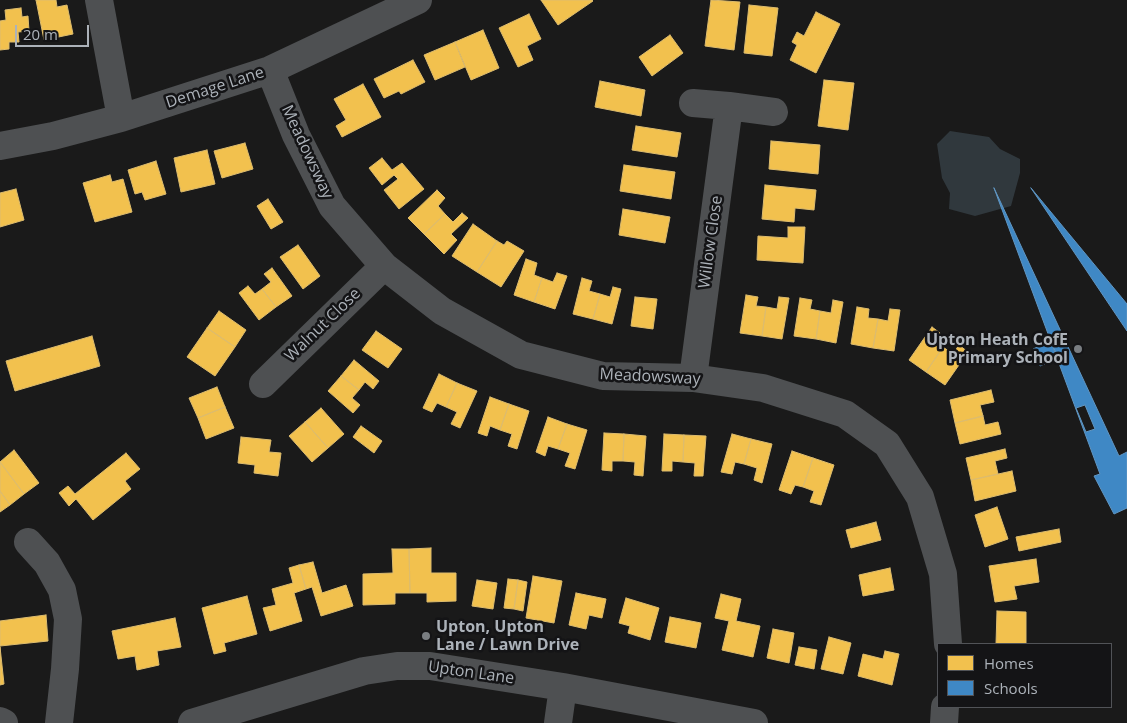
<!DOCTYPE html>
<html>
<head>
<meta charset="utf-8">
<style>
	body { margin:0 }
	#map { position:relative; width:1127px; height:723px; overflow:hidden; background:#1a1a1a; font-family:"Open Sans",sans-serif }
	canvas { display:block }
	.legend { position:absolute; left:937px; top:643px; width:175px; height:65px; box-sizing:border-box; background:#141416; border:1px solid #515357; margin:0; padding:6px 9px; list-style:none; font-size:15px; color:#acb2b9 }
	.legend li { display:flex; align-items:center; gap:10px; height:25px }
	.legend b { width:25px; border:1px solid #515357 }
	.scale { position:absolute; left:15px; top:25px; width:74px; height:22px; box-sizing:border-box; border:2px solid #acb2b9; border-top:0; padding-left:6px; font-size:15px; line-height:18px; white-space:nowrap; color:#acb2b9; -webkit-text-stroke:4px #141416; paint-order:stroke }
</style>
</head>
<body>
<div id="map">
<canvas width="1127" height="723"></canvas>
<ul class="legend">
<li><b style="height:14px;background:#f2c14e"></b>Homes</li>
<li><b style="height:14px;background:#3f88c5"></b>Schools</li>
</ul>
<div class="scale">20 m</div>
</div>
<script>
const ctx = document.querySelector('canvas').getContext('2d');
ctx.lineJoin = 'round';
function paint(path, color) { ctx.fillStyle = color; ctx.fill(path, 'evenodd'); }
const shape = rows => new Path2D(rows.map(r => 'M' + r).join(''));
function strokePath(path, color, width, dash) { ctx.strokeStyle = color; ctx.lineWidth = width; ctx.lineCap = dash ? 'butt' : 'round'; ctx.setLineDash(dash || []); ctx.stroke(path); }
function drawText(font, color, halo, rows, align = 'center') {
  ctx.font = font + ' "Open Sans",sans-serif'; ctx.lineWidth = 5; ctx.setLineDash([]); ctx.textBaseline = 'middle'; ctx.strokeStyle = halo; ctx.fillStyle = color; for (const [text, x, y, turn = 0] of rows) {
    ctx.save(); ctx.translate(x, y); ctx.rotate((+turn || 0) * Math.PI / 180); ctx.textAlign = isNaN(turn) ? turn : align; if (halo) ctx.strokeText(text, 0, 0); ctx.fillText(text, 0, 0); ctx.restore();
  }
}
paint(shape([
	[950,131,989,137,1000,149,1020,159,1020,173,1011,206,975,216,949,209,950,193,942,178,937,144]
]), '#30383d');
const homes = shape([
	[36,0,56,0,57,7,67,5,73,34,44,40,36,0],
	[541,0,592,0,593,1,558,25,541,0],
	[711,0,740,2,734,50,705,46,711,0],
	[749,5,778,8,772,56,744,53,749,5],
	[21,8,22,17,28,16,29,31,18,32,19,42,9,42,9,49,0,50,0,21,6,20,5,10,21,8],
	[816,12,840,24,816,73,790,60,797,45,792,42,797,32,804,36,816,12],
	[529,14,541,39,527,46,533,60,518,67,499,28,529,14],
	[483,30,499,68,471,80,455,42,483,30],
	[670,35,683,53,652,76,639,57,670,35],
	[455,42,465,67,435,80,424,55,455,42],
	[413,60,425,82,401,94,399,91,384,98,374,79,413,60],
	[824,80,854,83,848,130,818,126,824,80],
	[600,81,645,90,641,116,595,107,600,81],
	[363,84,381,117,342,137,336,126,346,120,334,99,363,84],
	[636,126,681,133,677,157,632,150,636,126],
	[771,141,820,145,818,174,769,169,771,141],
	[245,143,253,169,222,178,214,151,245,143],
	[207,150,215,184,181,192,174,158,207,150],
	[382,158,392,170,402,163,424,189,399,209,384,190,398,179,394,175,382,185,369,168,382,158],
	[156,161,166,194,145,200,142,192,135,194,128,170,156,161],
	[624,165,675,172,671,199,620,191,624,165],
	[110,175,112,182,123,179,132,212,95,222,83,183,110,175],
	[765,185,816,190,814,210,795,208,794,222,762,219,765,185],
	[16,189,24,220,0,227,0,193,16,189],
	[437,190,445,198,438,206,445,214,424,234,408,218,437,190],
	[268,199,283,222,271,229,257,206,268,199],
	[623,209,670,217,665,243,619,235,623,209],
	[462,213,468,218,451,234,457,240,444,254,424,234,445,214,453,222,462,213],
	[473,224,497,241,477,272,452,256,473,224],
	[788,227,805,227,803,263,757,260,758,236,788,238,788,227],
	[497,241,504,245,507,241,524,251,501,287,477,272,497,241],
	[298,245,320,276,303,289,280,257,298,245],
	[526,259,537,263,534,275,542,278,534,302,514,295,526,259],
	[272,268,292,296,276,307,262,289,271,282,264,274,272,268],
	[557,273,567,276,555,309,534,302,542,278,553,282,557,273],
	[582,278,592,281,589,291,600,294,593,319,573,314,582,278],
	[248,286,255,294,262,289,276,307,259,320,239,293,248,286],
	[613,287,621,289,612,324,593,319,600,294,610,297,613,287],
	[746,295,758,297,756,306,766,307,762,336,740,333,746,295],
	[635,297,657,299,653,329,631,326,635,297],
	[779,297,789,298,782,339,762,336,766,307,777,309,779,297],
	[800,298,812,300,810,309,820,311,816,339,794,336,800,298],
	[833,300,843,302,836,343,816,339,820,311,831,313,833,300],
	[857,307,869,309,868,318,878,319,873,348,851,344,857,307],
	[890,309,900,310,894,351,873,348,878,319,888,321,890,309],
	[219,311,246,330,235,347,207,328,219,311],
	[932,327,940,333,934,341,943,347,926,372,909,360,932,327],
	[207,328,235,347,215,376,187,357,207,328],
	[376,331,402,349,388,368,362,350,376,331],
	[92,336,100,366,15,391,6,361,92,336],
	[959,345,968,352,945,385,926,372,943,347,953,354,959,345],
	[354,360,379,381,373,389,365,382,359,390,341,376,354,360],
	[439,374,457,383,446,407,437,403,432,412,423,408,439,374],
	[341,376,359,390,352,398,360,405,353,413,328,391,341,376],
	[457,383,477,391,460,428,451,424,457,412,446,407,457,383],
	[217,387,225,407,198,418,189,398,217,387],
	[991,390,994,402,980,405,983,416,955,423,950,400,991,390],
	[490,397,509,404,500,430,490,426,487,436,478,433,490,397],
	[509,404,529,411,517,449,508,446,512,434,500,430,509,404],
	[225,407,234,428,206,439,198,418,225,407],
	[321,408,344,434,328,448,305,422,321,408],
	[983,416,985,425,998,422,1001,434,960,444,955,423,983,416],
	[548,417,567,424,558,449,548,446,545,456,536,452,548,417],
	[305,422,328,448,312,462,289,436,305,422],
	[567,424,587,430,575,469,565,466,570,453,558,449,567,424],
	[361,426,382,441,374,453,353,437,361,426],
	[604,433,624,434,623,461,612,461,612,471,602,470,604,433],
	[624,434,646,436,643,476,634,475,635,462,623,461,624,434],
	[664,434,684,435,683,462,672,461,672,471,662,471,664,434],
	[732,434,751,439,744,464,735,462,732,474,721,472,732,434],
	[684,435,706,436,703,476,694,476,695,463,683,462,684,435],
	[241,437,271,440,269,452,281,453,278,476,254,473,255,465,238,463,241,437],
	[751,439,772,444,762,483,754,480,757,468,744,464,751,439],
	[1005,449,1007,458,995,461,998,474,971,480,966,458,1005,449],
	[14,450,39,483,24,494,0,462,14,450],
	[792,451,813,458,803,487,795,485,791,494,779,490,792,451],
	[126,453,140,469,125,481,131,489,93,520,76,499,69,506,59,493,68,486,75,494,126,453],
	[813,458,834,465,821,505,810,502,814,491,803,487,813,458],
	[0,462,24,494,10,505,0,491,0,462],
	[1012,471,1016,491,975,501,971,480,1012,471],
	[0,491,10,505,0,512,0,491],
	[997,507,1008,539,985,547,975,515,997,507],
	[876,522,881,540,851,548,846,530,876,522],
	[1059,529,1061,542,1019,551,1016,537,1059,529],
	[431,548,431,573,456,573,456,601,427,602,427,593,410,593,409,549,431,548],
	[392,549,409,549,410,593,395,593,395,604,363,605,363,574,393,573,392,549],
	[1036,559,1039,582,1014,586,1017,599,995,602,989,566,1036,559],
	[313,562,322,593,346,585,353,606,321,616,312,587,306,589,299,565,313,562],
	[299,565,306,589,294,593,302,621,270,631,263,608,276,605,272,589,293,583,289,568,299,565],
	[890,568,894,590,863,596,859,575,890,568],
	[533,576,562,581,554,623,526,618,533,576],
	[508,579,518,580,514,609,504,608,508,579],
	[477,580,497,583,493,609,472,606,477,580],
	[518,580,527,582,523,611,514,609,518,580],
	[576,593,606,599,602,618,589,615,586,629,569,625,576,593],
	[721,594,741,599,736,621,760,626,753,657,722,650,729,621,715,618,721,594],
	[247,596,257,634,224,643,226,651,214,654,202,608,247,596],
	[626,598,659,608,650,640,628,633,630,626,619,623,626,598],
	[997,611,1026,612,1026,644,996,644,997,611],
	[46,615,48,641,0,646,0,621,46,615],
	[670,617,701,623,696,648,665,642,670,617],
	[175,618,181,647,157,651,159,665,137,670,135,656,118,659,112,631,175,618],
	[773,629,794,633,789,663,767,658,773,629],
	[829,637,851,643,843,674,821,669,829,637],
	[0,647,4,684,0,685,0,647],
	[799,647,817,650,814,669,795,665,799,647],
	[885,651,899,654,892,685,858,676,863,654,883,659,885,651]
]);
paint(homes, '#f2c14e');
strokePath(homes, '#ddbc6e', 1);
const schools = shape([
	[994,188,1119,456,1127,452,1127,508,1114,514,1094,476,1100,474,994,188],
	[1031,188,1127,304,1127,331,1031,188],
	[1051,341,1058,358,1040,366,1033,349,1051,341],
	[1085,405,1095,429,1086,432,1076,408,1085,405]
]);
paint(schools, '#3f88c5');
strokePath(schools, '#6095c1', 1);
strokePath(shape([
	[99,0,121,118],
	[270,70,296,135,332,206,384,266,442,311,521,355,603,376,693,378,763,388,845,414,887,444,920,497,943,574,948,644],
	[693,103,729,106],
	[0,146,53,136,121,118,270,70,418,0],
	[693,378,729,106,774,112],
	[263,384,384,266],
	[28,542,47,563,62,590,68,619,65,669,59,723],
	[0,721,4,723],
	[192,723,364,671,397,666,430,666,563,687,754,723],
	[558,723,563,687],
	[944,723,945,707]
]), '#4e5052', 28);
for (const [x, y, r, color] of [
	[1078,349,5,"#797d81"],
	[426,636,5,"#797d81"]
]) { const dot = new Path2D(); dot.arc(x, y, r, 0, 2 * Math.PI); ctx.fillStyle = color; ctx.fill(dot); strokePath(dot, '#141416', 2); }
drawText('16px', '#acb2b9', '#141416', [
	["Demage Lane",215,88,-18],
	["Meadowsway",307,152,65],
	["Willow Close",711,242,-82],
	["Walnut Close",323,325,-44],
	["Meadowsway",650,377,3],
	["Upton Lane",471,673,8]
]);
drawText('bold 16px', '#acb2b9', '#141416', [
	["Upton Heath CofE",1068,340],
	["Primary School",1068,358],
	["Upton, Upton",436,627,"left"],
	["Lane / Lawn Drive",436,645,"left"]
], 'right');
</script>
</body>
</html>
